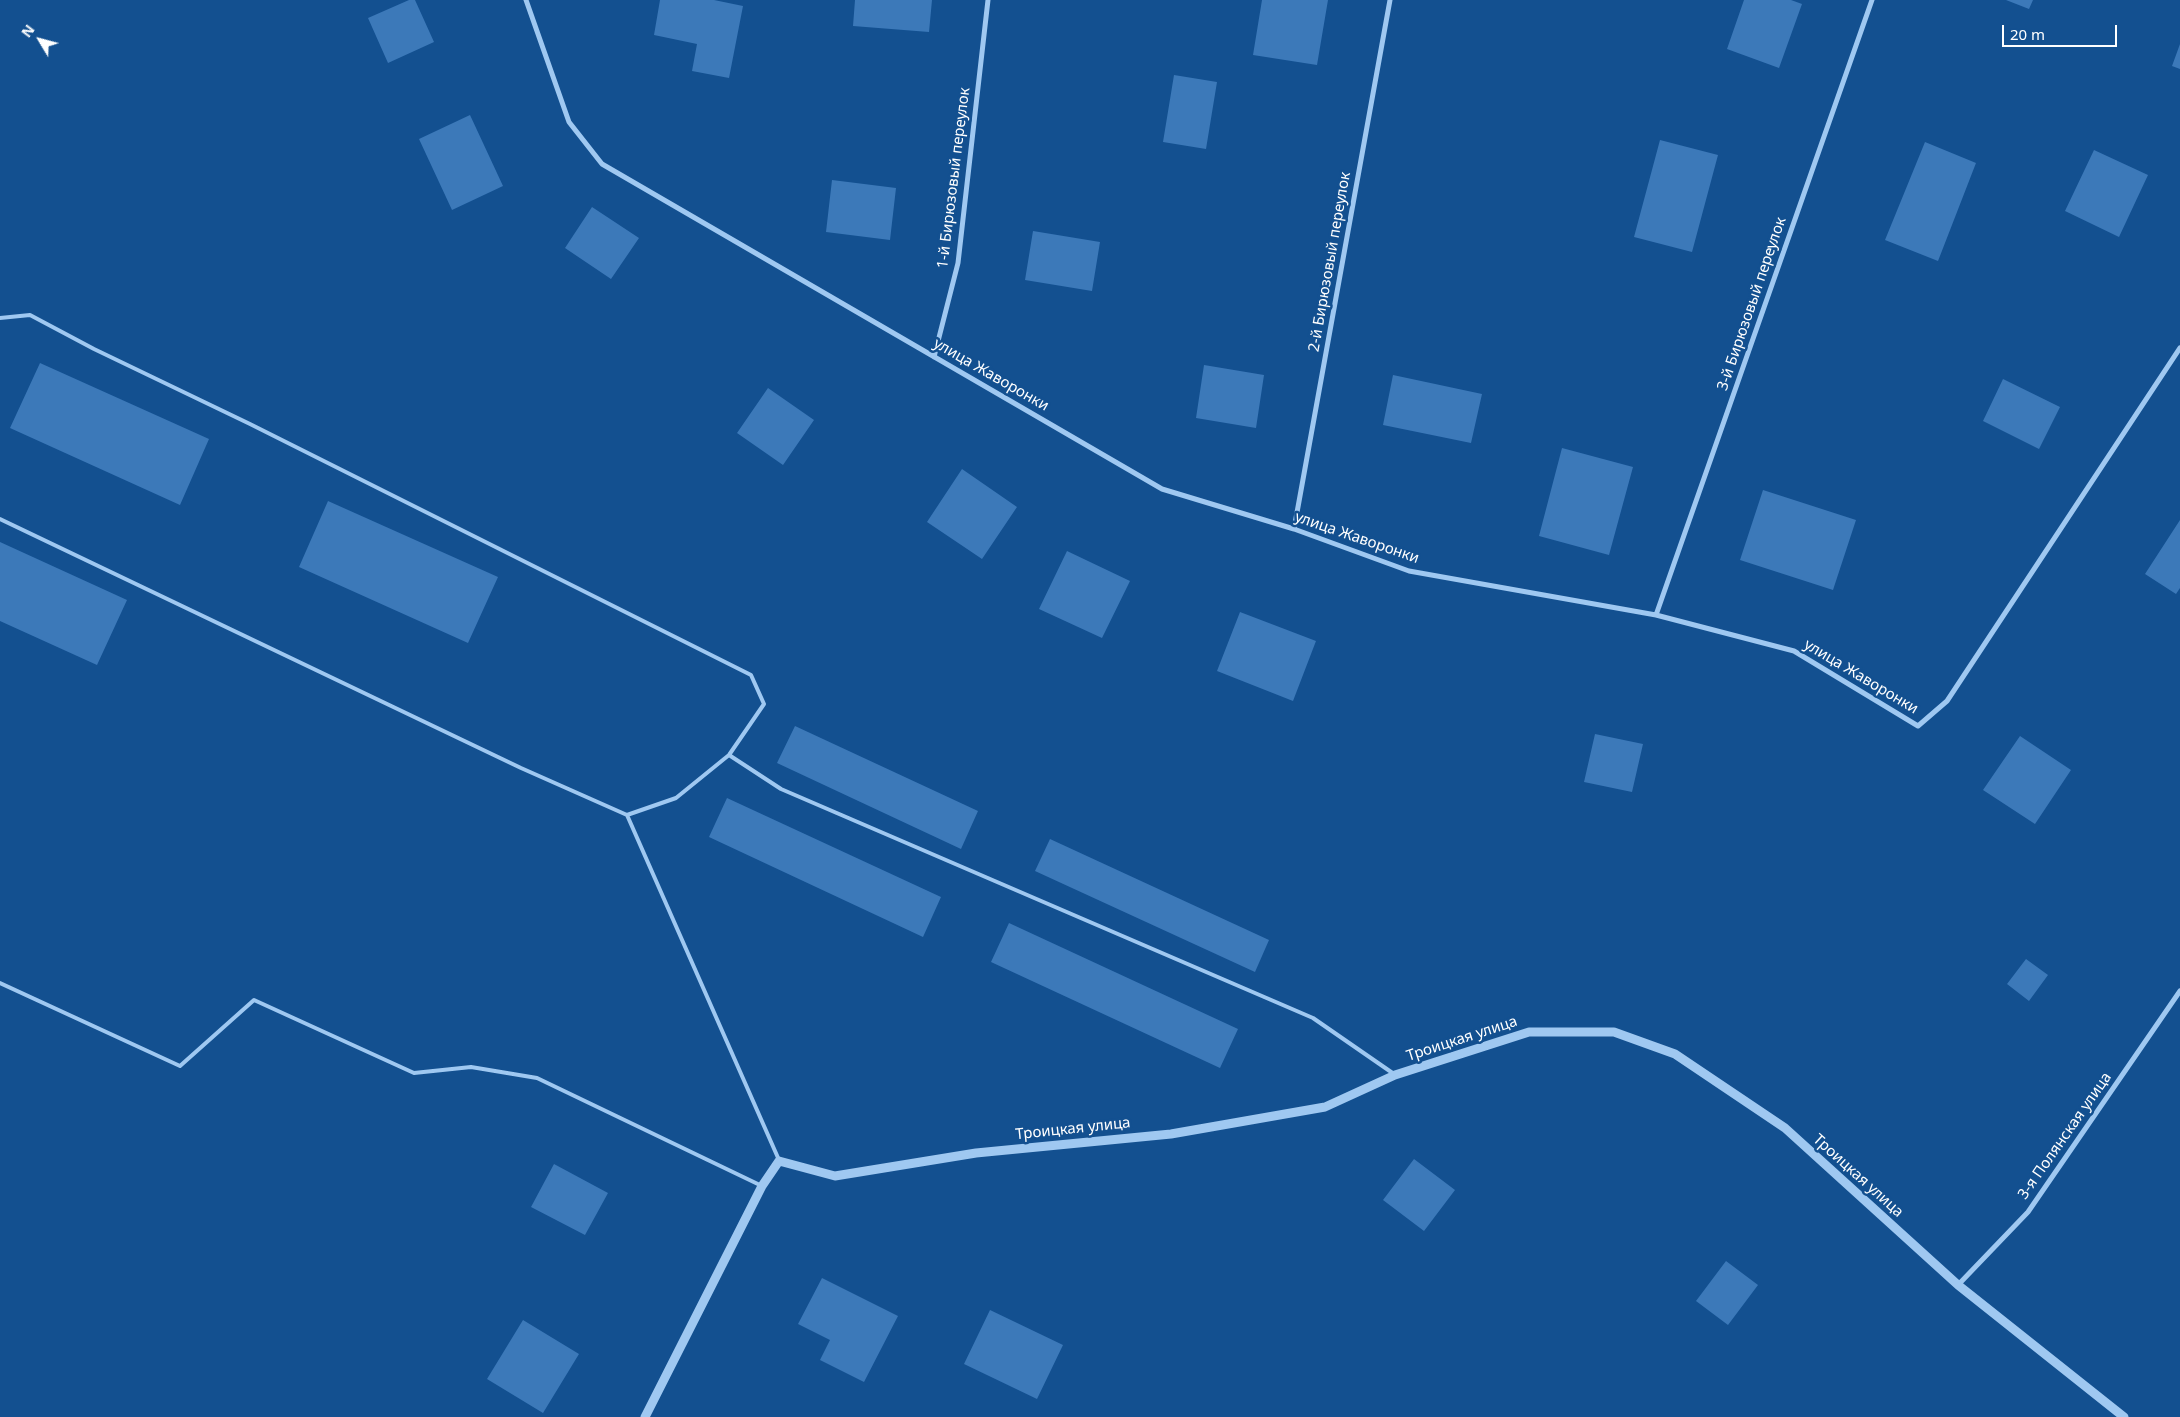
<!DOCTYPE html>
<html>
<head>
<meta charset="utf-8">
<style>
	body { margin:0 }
	#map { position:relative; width:2180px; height:1417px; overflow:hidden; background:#135090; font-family:"Noto Sans",sans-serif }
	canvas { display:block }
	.north { position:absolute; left:15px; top:15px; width:50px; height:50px; -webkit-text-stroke:4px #135090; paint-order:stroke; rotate:307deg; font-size:14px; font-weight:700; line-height:20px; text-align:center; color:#fff }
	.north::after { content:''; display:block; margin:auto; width:18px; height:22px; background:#fff; clip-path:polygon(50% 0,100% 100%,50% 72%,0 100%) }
	.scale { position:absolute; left:2002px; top:25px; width:115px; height:22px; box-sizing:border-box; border:2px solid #fff; border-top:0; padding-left:6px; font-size:15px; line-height:18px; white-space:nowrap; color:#fff; -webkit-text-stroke:4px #135090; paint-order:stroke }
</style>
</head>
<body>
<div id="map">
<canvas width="2180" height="1417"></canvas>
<div class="north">N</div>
<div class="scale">20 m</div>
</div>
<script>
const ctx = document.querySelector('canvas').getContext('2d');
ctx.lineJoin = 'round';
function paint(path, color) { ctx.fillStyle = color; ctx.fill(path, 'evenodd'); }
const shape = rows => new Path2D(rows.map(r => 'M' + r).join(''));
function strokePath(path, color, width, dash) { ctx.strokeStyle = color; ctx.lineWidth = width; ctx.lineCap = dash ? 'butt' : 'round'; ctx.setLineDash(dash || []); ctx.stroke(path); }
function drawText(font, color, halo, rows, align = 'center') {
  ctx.font = font + ' "Noto Sans",sans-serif'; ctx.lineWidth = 5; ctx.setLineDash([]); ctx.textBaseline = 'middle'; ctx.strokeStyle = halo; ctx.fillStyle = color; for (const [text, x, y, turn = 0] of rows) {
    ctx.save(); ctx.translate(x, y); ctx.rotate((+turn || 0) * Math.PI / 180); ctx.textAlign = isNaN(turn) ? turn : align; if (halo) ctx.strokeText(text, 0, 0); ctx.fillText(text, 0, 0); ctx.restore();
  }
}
paint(shape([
	[409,0,415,0,434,42,388,63,368,18],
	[660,0,714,0,743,6,729,78,692,71,697,44,654,35],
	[855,0,932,0,929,32,853,26],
	[1262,0,1328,0,1317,65,1253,55],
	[1744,0,1791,0,1802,4,1779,68,1727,49],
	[2006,0,2033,0,2029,9],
	[2180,44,2180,69,2172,66],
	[1174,75,1217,82,1206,149,1163,142],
	[470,115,503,186,452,210,419,139],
	[1660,140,1718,155,1692,252,1634,237],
	[1925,142,1976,163,1938,261,1885,240],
	[2094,150,2148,175,2119,237,2065,211],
	[832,180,896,188,890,240,826,232],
	[592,207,639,238,611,279,565,248],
	[1033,231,1100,242,1092,291,1025,280],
	[40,363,209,439,180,505,10,428],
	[1204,365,1264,375,1256,428,1196,418],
	[1393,375,1482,394,1471,443,1383,425],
	[2003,379,2060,407,2039,449,1983,421],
	[768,388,814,420,783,465,737,433],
	[1562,448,1633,467,1609,555,1539,536],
	[962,469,1017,507,982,559,927,522],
	[1763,490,1856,520,1833,590,1740,560],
	[328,501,498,577,468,643,299,567],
	[2180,520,2180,588,2176,594,2145,574],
	[0,542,127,600,97,665,0,621],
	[1067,551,1130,581,1102,638,1039,609],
	[1240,612,1316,641,1293,701,1217,671],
	[795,726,978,811,961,849,777,763],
	[1595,734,1643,744,1632,792,1584,782],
	[2020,736,2071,770,2035,824,1983,790],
	[727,798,941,897,923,937,709,837],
	[1050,839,1269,940,1255,972,1035,871],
	[1009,923,1238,1029,1220,1068,991,962],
	[2026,959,2048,975,2029,1001,2007,984],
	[1414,1159,1455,1190,1424,1231,1383,1200],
	[554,1164,608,1193,585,1235,531,1207],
	[1726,1261,1758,1285,1728,1325,1696,1301],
	[822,1278,898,1316,864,1382,820,1360,830,1340,798,1324],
	[990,1310,1063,1345,1037,1399,964,1364],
	[523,1320,579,1354,543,1413,487,1379]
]), '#3c79b9');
strokePath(shape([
	[0,318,30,315,94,349,250,424,751,675,764,704,729,755,676,798,627,815],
	[0,519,521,768,627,815,779,1160],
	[729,755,781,789,1313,1018,1394,1074],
	[0,983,180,1066,254,1000,414,1073,471,1067,537,1078,762,1186]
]), '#9fc8f1', 4);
strokePath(shape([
	[526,0,569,122,602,164,1162,489,1294,529,1409,571,1656,615,1794,651,1918,726,1947,701,2180,348],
	[934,357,958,263,988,0],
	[1294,529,1390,0],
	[1656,615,1872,0],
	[1958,1285,2028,1212,2180,991]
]), '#9fc8f1', 5);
strokePath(shape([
	[645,1417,762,1186,779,1161,835,1176,976,1153,1171,1134,1325,1107,1395,1075,1529,1032,1614,1032,1675,1054,1785,1128,1958,1285,2124,1417]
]), '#9fc8f1', 9);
drawText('15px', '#fff', '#135090', [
	["1-й Бирюзовый переулок",954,178,-83],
	["2-й Бирюзовый переулок",1330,262,-80],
	["3-й Бирюзовый переулок",1752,304,-71],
	["улица Жаворонки",991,375,30],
	["улица Жаворонки",1357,538,19],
	["улица Жаворонки",1861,677,31],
	["Троицкая улица",1462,1039,-18],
	["Троицкая улица",1073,1129,-6],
	["3-я Полянская улица",2065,1136,-55],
	["Троицкая улица",1858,1176,42]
]);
</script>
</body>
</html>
